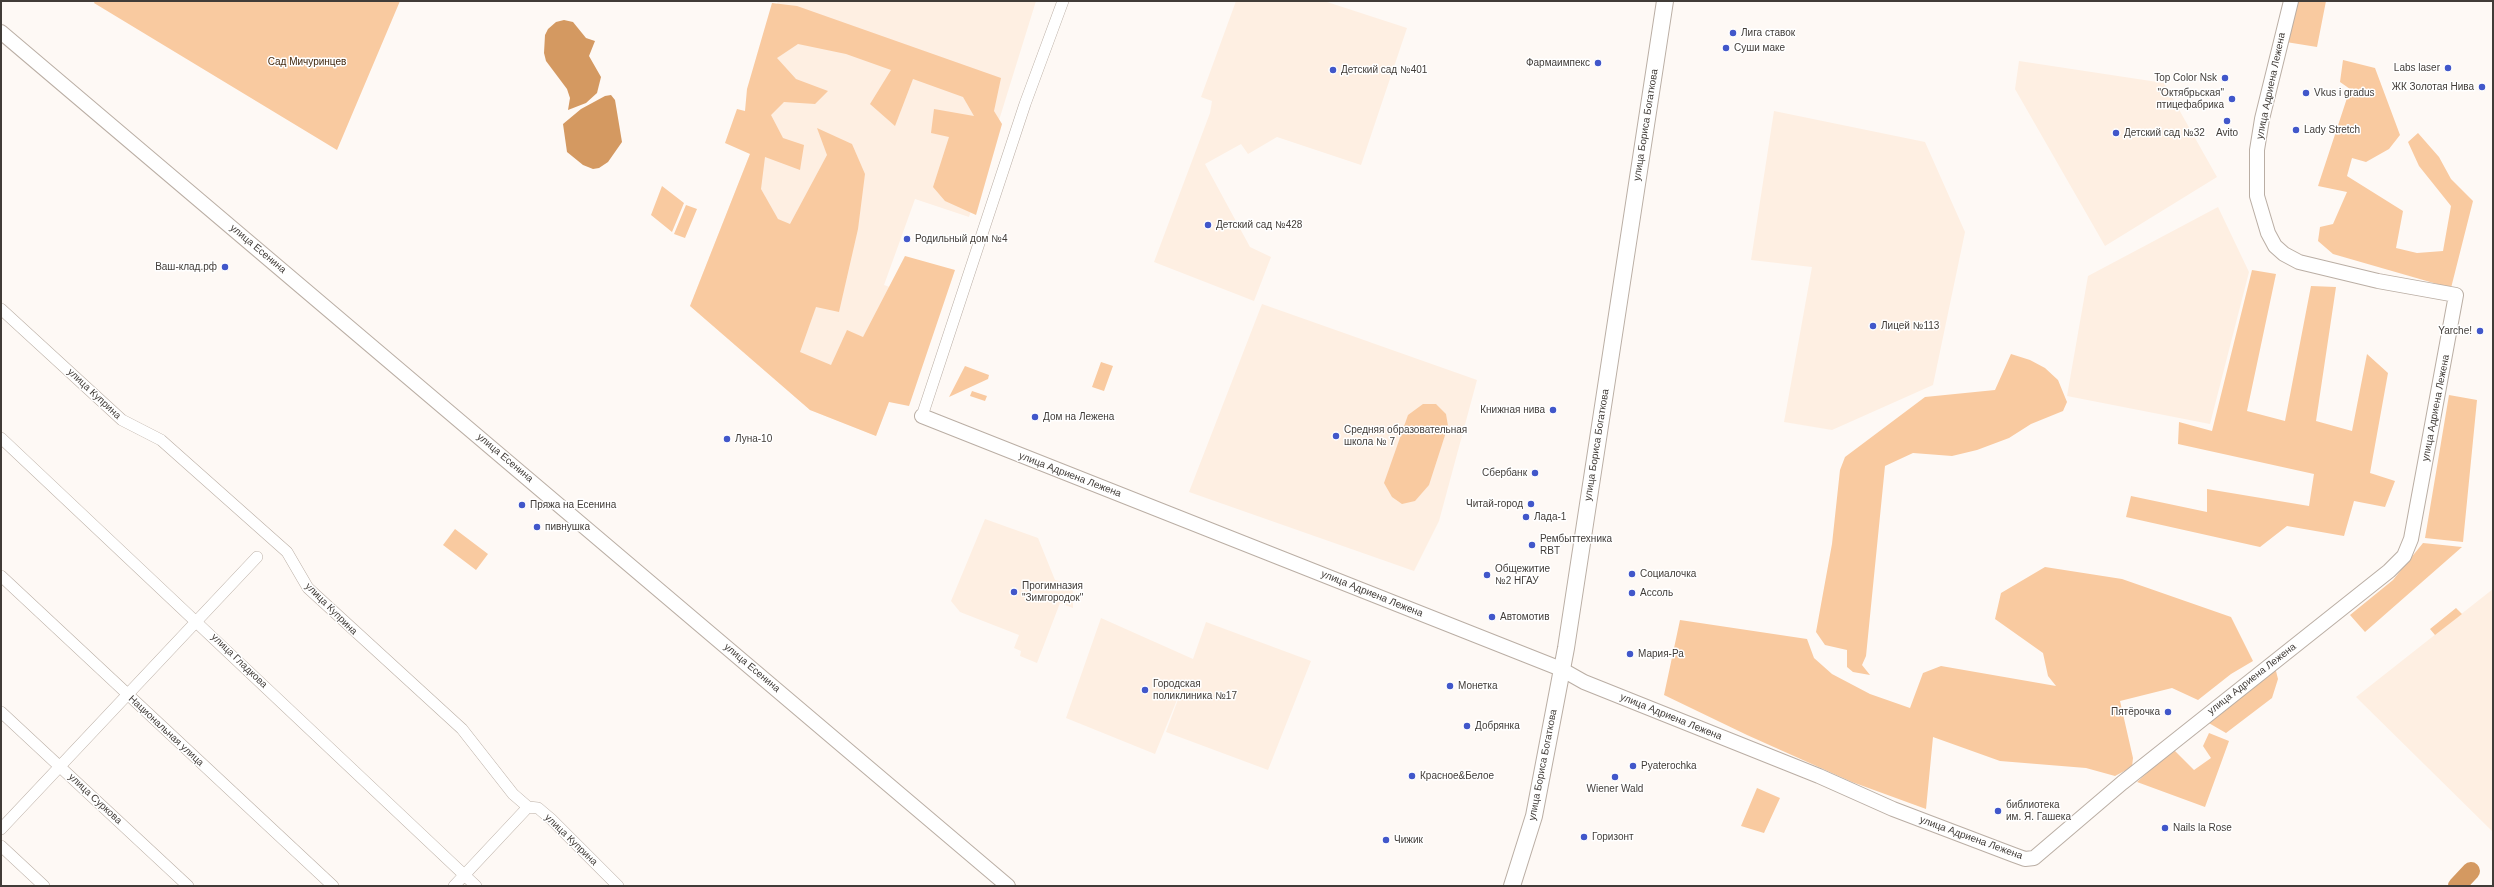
<!DOCTYPE html>
<html>
<head>
<meta charset="utf-8">
<style>
	body { margin:0 }
	#map { position:relative; width:2494px; height:887px; overflow:hidden; background:#fef9f5; font-family:Arial,sans-serif }
	canvas { display:block }
	.frame { position:absolute; inset:0; border:2px solid #413c38; pointer-events:none }
</style>
</head>
<body>
<div id="map">
<canvas width="2494" height="887"></canvas>
<div class="frame"></div>
</div>
<script>
const ctx = document.querySelector('canvas').getContext('2d');
ctx.lineJoin = 'round';
function paint(path, color) { ctx.fillStyle = color; ctx.fill(path, 'evenodd'); }
const shape = rows => new Path2D(rows.map(r => 'M' + r).join(''));
function strokePath(path, color, width, dash) { ctx.strokeStyle = color; ctx.lineWidth = width; ctx.lineCap = dash ? 'butt' : 'round'; ctx.setLineDash(dash || []); ctx.stroke(path); }
function drawText(font, color, halo, rows, align = 'center') {
  ctx.font = font + ' Arial,sans-serif'; ctx.lineWidth = 3; ctx.setLineDash([]); ctx.textBaseline = 'middle'; ctx.strokeStyle = halo; ctx.fillStyle = color; for (const [text, x, y, turn = 0] of rows) {
    ctx.save(); ctx.translate(x, y); ctx.rotate((+turn || 0) * Math.PI / 180); ctx.textAlign = isNaN(turn) ? turn : align; if (halo) ctx.strokeText(text, 0, 0); ctx.fillText(text, 0, 0); ctx.restore();
  }
}
paint(shape([
	[778,1,1036,1,969,217,915,199,884,285,927,300,876,436,810,410,690,306,750,154,772,17],
	[1236,1,1324,1,1407,28,1361,165,1277,137,1248,154,1241,144,1205,164,1250,247,1271,257,1254,301,1154,262,1210,113,1212,101,1201,97],
	[2019,61,2164,83,2217,177,2105,246,2015,89],
	[1774,111,1925,142,1965,232,1933,385,1832,430,1784,422,1812,267,1751,260],
	[2218,207,2249,272,2210,424,2067,396,2088,276],
	[1262,304,1477,380,1439,521,1414,571,1189,492],
	[985,519,1038,538,1055,580,1073,584,1073,608,1060,603,1037,663,1020,656,1021,651,1014,648,1019,635,960,612,951,601],
	[2493,589,2493,832,2356,697],
	[1101,618,1193,659,1206,622,1311,661,1268,770,1166,732,1187,675,1155,754,1066,718]
]), '#feefe2');
paint(shape([
	[95,1,400,1,337,150,94,3],
	[2297,1,2326,1,2317,47,2286,42],
	[772,3,797,6,1001,78,994,111,1002,124,976,215,945,201,933,187,949,137,931,133,934,109,974,116,963,97,913,79,895,126,870,104,891,70,846,54,798,44,777,58,796,79,828,91,815,104,784,102,771,115,783,138,804,145,800,170,765,157,761,189,778,219,790,224,827,155,817,128,852,144,865,174,858,229,839,312,816,307,800,352,831,365,847,330,863,337,905,256,955,270,909,406,889,402,876,436,810,410,690,306,750,154,725,143,737,109,745,111,747,89],
	[2343,60,2375,68,2400,135,2389,149,2366,162,2352,158,2347,176,2403,211,2396,248,2417,253,2443,251,2451,206,2419,166,2408,142,2418,133,2439,157,2451,179,2473,201,2451,288,2333,254,2318,241,2320,227,2333,224,2347,192,2318,186,2350,89,2340,82],
	[662,186,684,203,672,232,651,215],
	[686,205,697,209,685,238,674,234],
	[2252,270,2276,274,2247,411,2285,421,2311,286,2336,287,2316,421,2352,431,2367,354,2388,373,2370,473,2395,481,2385,507,2354,501,2344,536,2287,526,2260,547,2126,517,2131,496,2207,512,2207,489,2309,506,2314,474,2178,444,2179,422,2212,431],
	[2011,354,2030,360,2045,368,2058,380,2067,402,2063,411,2031,424,2009,438,1977,450,1952,456,1913,453,1885,466,1866,656,1862,665,1870,675,1853,672,1847,667,1847,650,1825,645,1816,632,1832,544,1840,470,1845,457,1925,397,1995,390],
	[1101,362,1113,366,1104,391,1092,387],
	[965,366,989,375,988,379,949,397],
	[972,391,987,396,985,401,970,396],
	[2449,395,2477,400,2463,542,2425,538],
	[1423,404,1436,404,1446,414,1448,426,1429,485,1415,501,1402,504,1392,497,1384,483,1408,415],
	[455,529,488,554,476,570,443,545],
	[2423,543,2462,547,2365,632,2350,615,2393,580],
	[2045,567,2122,579,2231,617,2253,661,2231,674,2198,700,2172,688,2120,701,2133,758,2132,767,2115,776,2086,768,2000,761,1933,737,1926,809,1852,782,1747,735,1664,695,1680,620,1807,639,1814,658,1832,674,1870,694,1910,708,1923,673,1941,666,2056,686,2048,676,2043,653,1995,619,2001,593],
	[2456,608,2462,614,2435,635,2430,629],
	[2275,667,2278,679,2272,698,2226,733,2207,722],
	[2209,733,2229,741,2205,807,2137,782,2173,749,2194,770,2211,758,2203,746],
	[1757,788,1780,798,1764,833,1741,826]
]), '#f9caa0');
paint(shape([
	[564,20,573,22,586,38,595,41,589,56,601,77,597,93,586,103,568,110,570,98,567,89,546,61,544,53,545,35,548,29,556,22],
	[611,95,615,100,622,142,608,162,599,168,593,169,583,165,567,152,563,124,581,109,605,96]
]), '#d49961');
strokePath(shape([
	[2457,886,2471,871]
]), '#d49961', 18);
const minor = shape([
	[1,309,122,420,161,440,287,552,308,588,462,729,513,794,528,807,538,808,551,819,618,886],
	[922,416,1025,104,1063,1],
	[1,438,476,886],
	[1,576,333,886],
	[1,712,188,886],
	[1,829,257,557],
	[1,846,44,886],
	[454,886,528,807]
]);
const tertiary = shape([
	[1,32,1008,886],
	[922,416,1561,669,1584,682,1819,776,1893,809,2014,855,2025,859,2034,858,2122,783,2389,571,2404,556,2411,539,2456,295,2378,281,2299,262,2284,254,2275,246,2268,233,2257,196,2257,150,2262,119,2291,1]
]);
const secondary = shape([
	[1512,886,1534,816,1566,648,1665,1]
]);
strokePath(minor, '#baaea4', 12);
strokePath(tertiary, '#baaea4', 16);
strokePath(secondary, '#baaea4', 18);
strokePath(minor, '#fff', 11);
strokePath(tertiary, '#fff', 14);
strokePath(secondary, '#fff', 16);
for (const [x, y, r, color] of [
	[1733,33,4,"#4157ca"],
	[1726,48,4,"#4157ca"],
	[1598,63,4,"#4157ca"],
	[2448,68,4,"#4157ca"],
	[1333,70,4,"#4157ca"],
	[2225,78,4,"#4157ca"],
	[2482,87,4,"#4157ca"],
	[2306,93,4,"#4157ca"],
	[2232,99,4,"#4157ca"],
	[2227,121,4,"#4157ca"],
	[2296,130,4,"#4157ca"],
	[2116,133,4,"#4157ca"],
	[1208,225,4,"#4157ca"],
	[907,239,4,"#4157ca"],
	[225,267,4,"#4157ca"],
	[1873,326,4,"#4157ca"],
	[2480,331,4,"#4157ca"],
	[1553,410,4,"#4157ca"],
	[1035,417,4,"#4157ca"],
	[1336,436,4,"#4157ca"],
	[727,439,4,"#4157ca"],
	[1535,473,4,"#4157ca"],
	[1531,504,4,"#4157ca"],
	[522,505,4,"#4157ca"],
	[1526,517,4,"#4157ca"],
	[537,527,4,"#4157ca"],
	[1532,545,4,"#4157ca"],
	[1632,574,4,"#4157ca"],
	[1487,575,4,"#4157ca"],
	[1014,592,4,"#4157ca"],
	[1632,593,4,"#4157ca"],
	[1492,617,4,"#4157ca"],
	[1630,654,4,"#4157ca"],
	[1450,686,4,"#4157ca"],
	[1145,690,4,"#4157ca"],
	[2168,712,4,"#4157ca"],
	[1467,726,4,"#4157ca"],
	[1633,766,4,"#4157ca"],
	[1412,776,4,"#4157ca"],
	[1615,777,4,"#4157ca"],
	[1998,811,4,"#4157ca"],
	[2165,828,4,"#4157ca"],
	[1584,837,4,"#4157ca"],
	[1386,840,4,"#4157ca"]
]) { const dot = new Path2D(); dot.arc(x, y, r, 0, 2 * Math.PI); ctx.fillStyle = color; ctx.fill(dot); strokePath(dot, '#fff', 1.5); }
drawText('10px', '#413c38', '#fff', [
	["Лига ставок",1741,33],
	["Суши маке",1734,48],
	["Фармаимпекс",1590,63,"right"],
	["Labs laser",2440,68,"right"],
	["Детский сад №401",1341,70],
	["Top Color Nsk",2217,78,"right"],
	["ЖК Золотая Нива",2474,87,"right"],
	["\"Октябрьская\"",2224,93,"right"],
	["птицефабрика",2224,105,"right"],
	["Vkus i gradus",2314,93],
	["Lady Stretch",2304,130],
	["Детский сад №32",2124,133],
	["Avito",2227,133,"center"],
	["Детский сад №428",1216,225],
	["Родильный дом №4",915,239],
	["Ваш-клад.рф",217,267,"right"],
	["Лицей №113",1881,326],
	["Yarche!",2472,331,"right"],
	["Книжная нива",1545,410,"right"],
	["Дом на Лежена",1043,417],
	["Средняя образовательная",1344,430],
	["школа № 7",1344,442],
	["Луна-10",735,439],
	["Сбербанк",1527,473,"right"],
	["Читай-город",1523,504,"right"],
	["Пряжа на Есенина",530,505],
	["Лада-1",1534,517],
	["пивнушка",545,527],
	["Рембыттехника",1540,539],
	["RBT",1540,551],
	["Общежитие",1495,569],
	["№2 НГАУ",1495,581],
	["Социалочка",1640,574],
	["Прогимназия",1022,586],
	["\"Зимгородок\"",1022,598],
	["Ассоль",1640,593],
	["Автомотив",1500,617],
	["Мария-Ра",1638,654],
	["Городская",1153,684],
	["поликлиника №17",1153,696],
	["Монетка",1458,686],
	["Пятёрочка",2160,712,"right"],
	["Добрянка",1475,726],
	["Pyaterochka",1641,766],
	["Красное&Белое",1420,776],
	["Wiener Wald",1615,789,"center"],
	["библиотека",2006,805],
	["им. Я. Гашека",2006,817],
	["Nails la Rose",2173,828],
	["Горизонт",1592,837],
	["Чижик",1394,840]
], 'left');
drawText('10px', '#422910', '#fff', [
	["Сад Мичуринцев",307,62]
]);
drawText('10px', '#413c38', '#fff', [
	["улица Адриена Лежена",2271,86,-78],
	["улица Бориса Богаткова",1646,125,-81],
	["улица Есенина",258,249,40],
	["улица Куприна",94,394,43],
	["улица Адриена Лежена",2436,408,-79],
	["улица Бориса Богаткова",1597,445,-81],
	["улица Есенина",505,458,40],
	["улица Адриена Лежена",1070,475,21],
	["улица Адриена Лежена",1372,594,22],
	["улица Куприна",331,609,45],
	["улица Гладкова",239,661,44],
	["улица Есенина",752,668,40],
	["улица Адриена Лежена",2252,679,-38],
	["улица Адриена Лежена",1671,717,22],
	["Национальная улица",166,731,43],
	["улица Бориса Богаткова",1543,765,-79],
	["улица Суркова",95,799,43],
	["улица Адриена Лежена",1971,838,20],
	["улица Куприна",571,840,44]
]);
</script>
</body>
</html>
